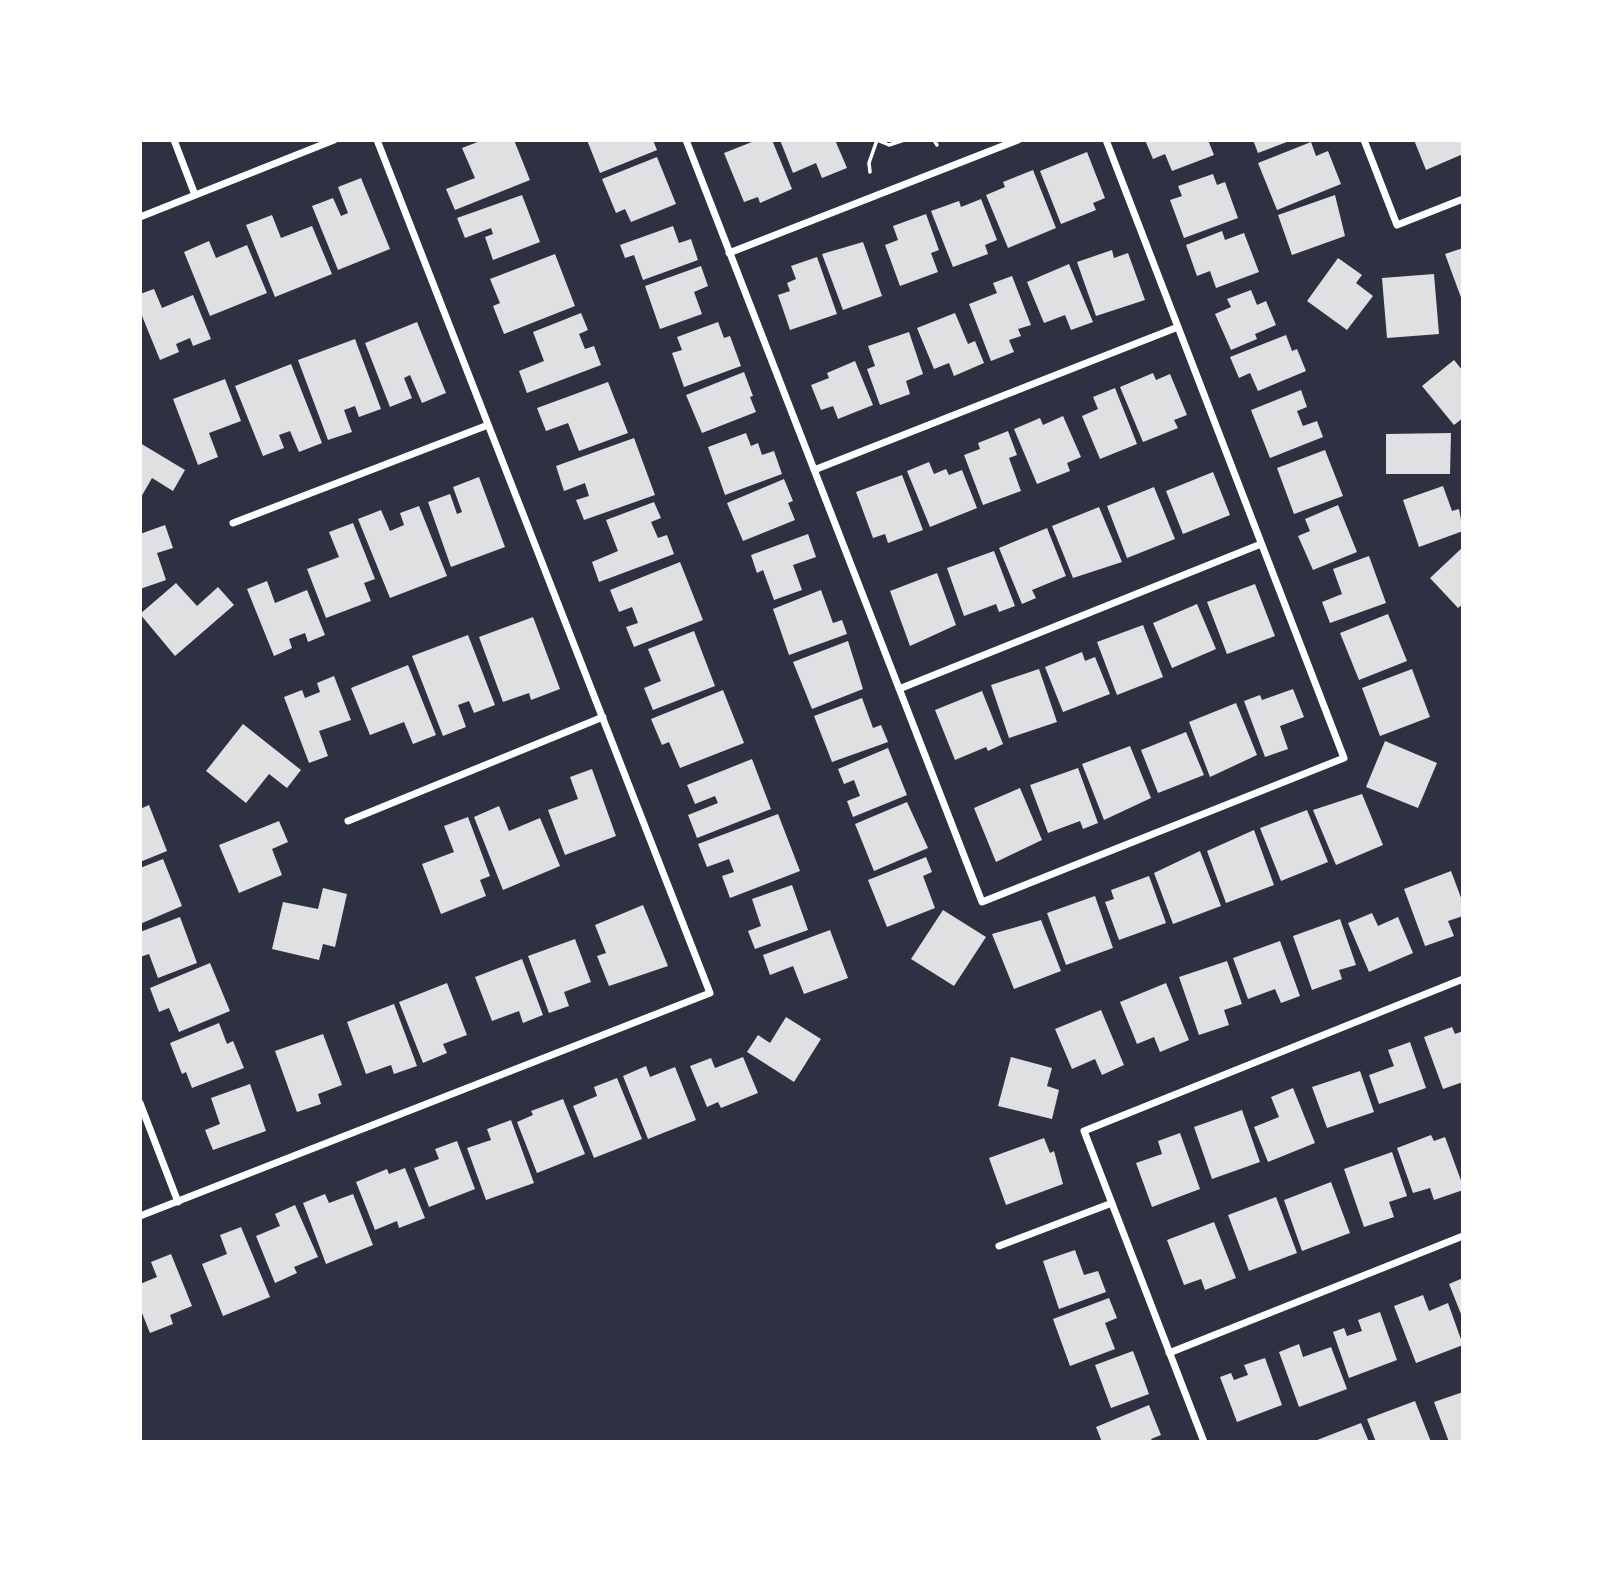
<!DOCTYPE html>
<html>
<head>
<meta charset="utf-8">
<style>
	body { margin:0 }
	#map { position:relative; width:1603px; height:1582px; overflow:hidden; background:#2d3142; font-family:"IBM Plex Sans",sans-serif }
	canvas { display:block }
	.frame { position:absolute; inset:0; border:142px solid #fff; pointer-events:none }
</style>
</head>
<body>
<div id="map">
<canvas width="1603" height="1582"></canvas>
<div class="frame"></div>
</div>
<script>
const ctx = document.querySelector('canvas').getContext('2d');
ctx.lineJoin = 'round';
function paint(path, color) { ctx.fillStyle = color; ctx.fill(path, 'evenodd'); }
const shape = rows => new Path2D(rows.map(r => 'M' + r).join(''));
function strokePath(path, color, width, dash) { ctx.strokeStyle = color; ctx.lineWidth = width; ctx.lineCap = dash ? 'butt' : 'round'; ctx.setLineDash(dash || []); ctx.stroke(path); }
paint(shape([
	[483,140,514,140,530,180,455,210,446,189,475,178,462,148],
	[587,140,653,140,657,150,600,173],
	[757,140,772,140,792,189,760,203,758,197,744,202,724,153],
	[780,140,835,140,847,168,822,178,816,163,793,173],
	[1145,140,1208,140,1214,155,1172,171,1165,154,1153,159],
	[1253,140,1292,140,1258,153],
	[1414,140,1463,140,1463,154,1426,170],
	[1311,142,1316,156,1328,151,1341,184,1277,210,1258,163],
	[1087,152,1105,198,1093,203,1096,210,1061,224,1040,171],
	[657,157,676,204,631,222,625,209,616,213,602,179],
	[1033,170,1056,228,1008,248,986,195,1005,187,1003,182],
	[1213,174,1217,185,1225,182,1238,218,1184,238,1170,200,1182,196,1178,186],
	[361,178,390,249,338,270,312,206,333,198,341,216,348,213,338,187],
	[522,195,540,242,493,260,485,237,493,234,491,228,465,238,457,218],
	[1335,195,1345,236,1292,255,1278,215],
	[981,199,997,240,985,245,988,254,953,267,931,211,959,201,961,207],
	[926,214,939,250,931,253,938,272,900,286,885,245,898,240,893,226],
	[272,215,281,238,312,226,332,274,275,297,246,225],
	[673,226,679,243,691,239,698,260,643,280,634,255,625,258,620,245],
	[1222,231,1225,240,1244,233,1259,272,1216,288,1210,271,1197,276,1186,245],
	[209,241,216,258,247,245,267,293,210,316,184,252],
	[863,242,882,296,843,310,822,254],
	[1463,248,1463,303,1445,254],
	[1112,250,1114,258,1128,253,1145,300,1096,316,1077,262],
	[555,254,575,306,504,334,493,306,500,303,490,279],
	[817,257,837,314,790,330,778,295,790,291,787,283,796,279,791,266],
	[1338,258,1362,275,1356,283,1373,296,1347,330,1307,301],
	[1069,264,1093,322,1071,330,1065,315,1044,323,1027,282],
	[701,266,708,286,694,292,702,314,660,329,645,286],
	[1434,274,1439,334,1387,338,1382,278],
	[1012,276,1031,325,1018,329,1021,336,1009,340,1014,352,991,361,969,304,997,293,993,283],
	[154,289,162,308,193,295,211,339,193,346,190,338,176,344,179,352,160,360,140,311,140,294],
	[1251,290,1257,305,1266,301,1276,325,1255,334,1257,339,1231,350,1215,314,1231,307,1227,299],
	[581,313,588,330,579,334,585,349,594,346,601,365,527,393,519,371,544,361,533,332],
	[955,313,968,344,975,341,984,363,954,376,949,363,934,369,917,328],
	[417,322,446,393,422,403,410,375,404,378,412,398,390,407,365,343],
	[718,322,724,338,730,336,741,366,684,387,672,353,682,350,677,337],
	[909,332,923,374,906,381,910,394,880,405,867,369,875,366,868,346],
	[1286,335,1292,351,1297,349,1306,371,1258,391,1250,373,1239,378,1230,357],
	[355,339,381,409,359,417,355,406,344,410,352,432,328,440,298,360],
	[1454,360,1463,371,1463,418,1454,425,1422,386],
	[855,361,873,405,838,419,833,406,821,410,811,385,829,378,827,373],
	[291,364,322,443,299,452,290,431,279,435,284,448,263,456,235,386],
	[744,372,753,396,750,397,756,412,702,433,686,395],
	[1153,373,1156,380,1170,374,1187,415,1174,420,1178,428,1143,442,1120,387],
	[225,379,241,421,209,433,218,457,198,465,173,399],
	[608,382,628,433,579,451,568,423,546,431,537,408],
	[1115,388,1137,444,1100,459,1082,416,1098,409,1093,397],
	[1301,390,1307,407,1297,411,1303,426,1317,421,1323,437,1270,458,1251,410],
	[1063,416,1081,457,1067,463,1070,471,1037,484,1014,429,1040,418,1043,425],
	[1008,431,1017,455,1009,458,1021,491,983,505,964,455,980,449,978,443],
	[746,433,751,446,758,443,762,455,774,451,782,474,725,495,708,447],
	[1451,433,1450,474,1386,474,1386,434],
	[634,438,655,495,584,520,576,500,589,496,585,483,564,491,556,466],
	[140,443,185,470,173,491,152,478,140,499],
	[1325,450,1343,496,1294,514,1277,468],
	[929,462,934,474,946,469,949,475,962,470,977,508,930,527,907,471],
	[1213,472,1230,515,1183,534,1166,491],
	[902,475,923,530,888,543,885,534,873,538,856,492],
	[479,477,505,547,451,567,428,502,450,494,457,514,462,512,453,487],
	[784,479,793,501,788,503,795,520,743,541,727,503],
	[1443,486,1452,511,1459,509,1463,531,1419,547,1403,500],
	[1154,487,1175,539,1127,558,1107,506],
	[654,502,661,518,651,522,658,538,667,535,674,554,599,582,592,562,618,551,606,520],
	[1338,505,1357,552,1313,570,1298,536,1310,531,1305,519],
	[419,506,447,576,390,598,358,519,381,510,390,531,404,525,400,513],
	[1099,507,1122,562,1073,578,1052,526],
	[353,523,375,579,364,583,371,601,326,618,307,569,339,557,329,532],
	[165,525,173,548,157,553,166,580,140,589,140,534],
	[1047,528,1066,576,1032,590,1036,598,1022,604,999,548],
	[808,534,816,557,793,565,802,590,774,600,763,570,757,573,751,555],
	[1463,547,1463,604,1458,608,1430,578],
	[994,551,1015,606,999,612,996,604,964,616,947,568],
	[1369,556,1386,603,1330,623,1322,602,1342,594,1333,569],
	[680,562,703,620,634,647,626,627,638,623,632,607,619,612,610,590],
	[937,573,956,625,910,646,890,591],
	[267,581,275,603,307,590,325,635,308,642,305,633,289,639,292,648,274,656,247,589],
	[176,583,197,606,218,587,234,605,175,656,140,614],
	[1255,584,1275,636,1227,654,1207,602],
	[821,590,833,623,842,620,847,634,789,655,773,609],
	[1197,604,1216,649,1172,668,1153,623],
	[1388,614,1407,661,1359,680,1340,633],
	[533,617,560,689,531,700,529,693,503,702,479,637],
	[1143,625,1163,677,1117,695,1097,642],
	[694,631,715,686,653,710,644,688,661,681,648,649],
	[468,635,495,705,474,713,469,701,458,705,466,727,443,736,412,656],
	[848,641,863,689,812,709,793,662],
	[1082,652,1085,661,1095,657,1110,694,1063,712,1045,667],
	[408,665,436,735,413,744,404,722,370,735,351,688],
	[1039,669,1057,722,1009,738,991,685],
	[1412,669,1430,717,1380,736,1362,688],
	[334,676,351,720,319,731,328,756,309,763,284,697,302,690,305,698,320,692,317,683],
	[1293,689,1304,717,1280,726,1288,749,1265,757,1244,701,1260,695,1262,700],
	[723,690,744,743,680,768,669,742,662,745,651,719],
	[982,691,1003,744,988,751,986,747,955,760,935,710],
	[862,698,873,728,881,725,888,742,832,762,814,716],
	[1236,703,1257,755,1210,777,1189,722],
	[243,724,301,770,287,788,269,774,246,803,206,771],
	[1186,732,1204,775,1158,793,1141,750],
	[1385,741,1437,763,1418,808,1366,787],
	[1130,746,1151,798,1104,820,1082,764],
	[888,748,907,795,853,817,847,801,860,796,854,780,844,784,838,769],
	[752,759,771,809,697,838,688,815,718,803,715,796,695,804,687,785],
	[1078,768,1098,823,1083,829,1080,821,1048,833,1030,785],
	[592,769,616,836,565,855,548,810,578,799,570,777],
	[1020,788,1042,840,996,862,974,808],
	[1362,794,1383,845,1336,865,1313,810],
	[907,802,928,848,874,871,855,824],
	[149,805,167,851,140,862,140,809],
	[499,806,509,831,540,818,560,866,503,890,474,817],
	[1307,810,1328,862,1281,881,1260,828],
	[778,814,800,871,730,898,722,876,734,872,729,859,707,867,698,844],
	[468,817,490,876,480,880,486,896,441,914,422,864,454,852,444,826],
	[279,821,288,842,272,849,282,875,239,893,219,845],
	[1254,830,1274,885,1226,903,1207,851],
	[1200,851,1221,906,1173,924,1154,873],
	[926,857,932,872,923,876,935,908,887,927,868,880],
	[163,859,182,906,140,924,140,868],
	[1451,871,1463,903,1463,916,1448,921,1454,936,1425,946,1404,889],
	[1149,876,1166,923,1119,940,1105,902,1114,899,1111,890],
	[792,885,808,930,755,949,748,931,761,926,752,899],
	[323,888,347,894,335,947,323,944,319,960,272,949,283,902,318,909],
	[1095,896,1113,948,1066,965,1047,913],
	[643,905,668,966,609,986,597,956,606,953,595,925],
	[943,910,986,937,954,986,911,959],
	[1372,913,1378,926,1398,917,1413,953,1369,972,1348,923],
	[180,917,197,963,158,978,149,954,140,957,140,932],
	[1340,919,1356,965,1339,970,1342,979,1312,990,1293,936],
	[1041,920,1061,971,1014,989,992,934],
	[830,930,848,978,804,994,793,966,770,975,763,955],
	[575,939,591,982,564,992,569,1006,549,1013,528,956],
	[1280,941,1300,996,1281,1003,1275,989,1248,999,1233,958],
	[522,959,543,1015,523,1023,519,1011,492,1021,475,977],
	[1227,961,1242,1004,1224,1010,1229,1025,1199,1035,1179,977],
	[210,963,230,1011,179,1032,169,1008,159,1012,150,988],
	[447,983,467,1035,443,1044,447,1053,423,1063,399,1002],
	[1166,983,1189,1040,1160,1052,1154,1037,1137,1044,1120,1002],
	[394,1004,417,1066,394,1074,391,1065,366,1074,347,1022],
	[1101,1010,1124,1065,1102,1075,1095,1059,1072,1069,1055,1029],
	[786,1017,821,1039,794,1082,747,1052,758,1035,770,1043],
	[219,1023,227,1044,233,1041,244,1068,192,1088,186,1072,182,1074,170,1043],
	[1452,1027,1455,1034,1463,1031,1463,1082,1443,1089,1424,1037],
	[323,1034,342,1085,318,1094,321,1104,297,1112,275,1051],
	[1410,1042,1426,1088,1379,1104,1369,1075,1394,1066,1388,1050],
	[743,1057,758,1093,721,1108,718,1102,707,1107,690,1066,711,1058,715,1068],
	[1011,1057,1052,1068,1047,1086,1059,1090,1052,1119,998,1106],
	[646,1066,650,1077,675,1067,696,1120,648,1139,623,1076],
	[1360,1071,1374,1112,1327,1128,1312,1087],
	[617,1078,642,1139,594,1158,573,1106,597,1096,594,1087],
	[250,1084,266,1131,213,1150,205,1130,220,1124,211,1098],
	[1293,1088,1315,1143,1268,1162,1254,1127,1279,1117,1271,1097],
	[563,1099,585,1154,537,1173,517,1122,533,1115,531,1111],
	[1242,1110,1260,1162,1212,1179,1194,1127],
	[511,1120,534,1183,486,1200,467,1148,491,1140,487,1129],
	[1180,1133,1200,1189,1152,1207,1136,1163,1162,1154,1158,1141],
	[1431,1135,1434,1141,1445,1137,1463,1186,1463,1190,1434,1200,1430,1188,1413,1193,1397,1148],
	[1044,1138,1050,1153,1054,1151,1063,1184,1006,1205,989,1158],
	[457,1141,475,1189,429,1207,414,1168,439,1159,435,1149],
	[1392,1152,1407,1196,1389,1202,1394,1217,1364,1227,1344,1169],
	[405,1168,425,1218,399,1228,397,1221,375,1230,356,1182,387,1169,389,1174],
	[1331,1182,1350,1233,1302,1251,1284,1200],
	[325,1194,329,1203,353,1194,373,1245,326,1264,303,1203],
	[1276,1197,1297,1253,1249,1271,1228,1215],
	[295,1205,318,1257,294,1267,297,1273,275,1283,256,1236,280,1226,275,1214],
	[1214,1222,1236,1278,1205,1290,1201,1279,1184,1285,1167,1240],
	[241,1227,270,1297,223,1316,202,1264,227,1254,220,1235],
	[1075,1250,1084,1275,1098,1271,1106,1292,1059,1309,1043,1261],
	[171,1254,192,1306,170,1315,173,1324,150,1333,140,1308,140,1284,157,1277,151,1262],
	[1463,1278,1463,1319,1449,1284],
	[1423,1295,1429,1311,1448,1303,1463,1345,1416,1363,1394,1306],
	[1109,1298,1117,1318,1105,1323,1115,1349,1070,1366,1053,1319],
	[1380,1312,1397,1360,1349,1378,1333,1332,1344,1328,1347,1336,1362,1331,1358,1320],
	[1299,1344,1303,1357,1331,1347,1347,1389,1299,1407,1279,1352],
	[1133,1351,1149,1394,1111,1408,1095,1365],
	[1265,1358,1282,1405,1237,1422,1220,1377,1231,1373,1234,1380,1248,1375,1244,1365],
	[1463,1392,1463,1442,1449,1442,1434,1402],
	[1415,1401,1431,1442,1376,1442,1367,1419],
	[1149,1405,1161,1435,1151,1439,1153,1442,1102,1442,1096,1427],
	[1361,1423,1369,1442,1312,1442]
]), '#e0e0e3');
strokePath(shape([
	[877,140,889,145,904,140],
	[934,140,937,145],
	[870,172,869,163,877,140]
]), '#fff', 3.5);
strokePath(shape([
	[174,140,195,195],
	[686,140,982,902,1344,758,1106,140],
	[1364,140,1397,225,1463,199],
	[140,217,334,140],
	[729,253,1018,140],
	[814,470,1178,327],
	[233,523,488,425],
	[899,689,1261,544],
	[348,821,603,717],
	[140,1103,178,1202],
	[140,1216,710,993,377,140],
	[999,1246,1112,1203],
	[1169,1353,1463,1236],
	[1204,1442,1084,1131,1463,979]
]), '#fff', 7);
</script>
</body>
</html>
